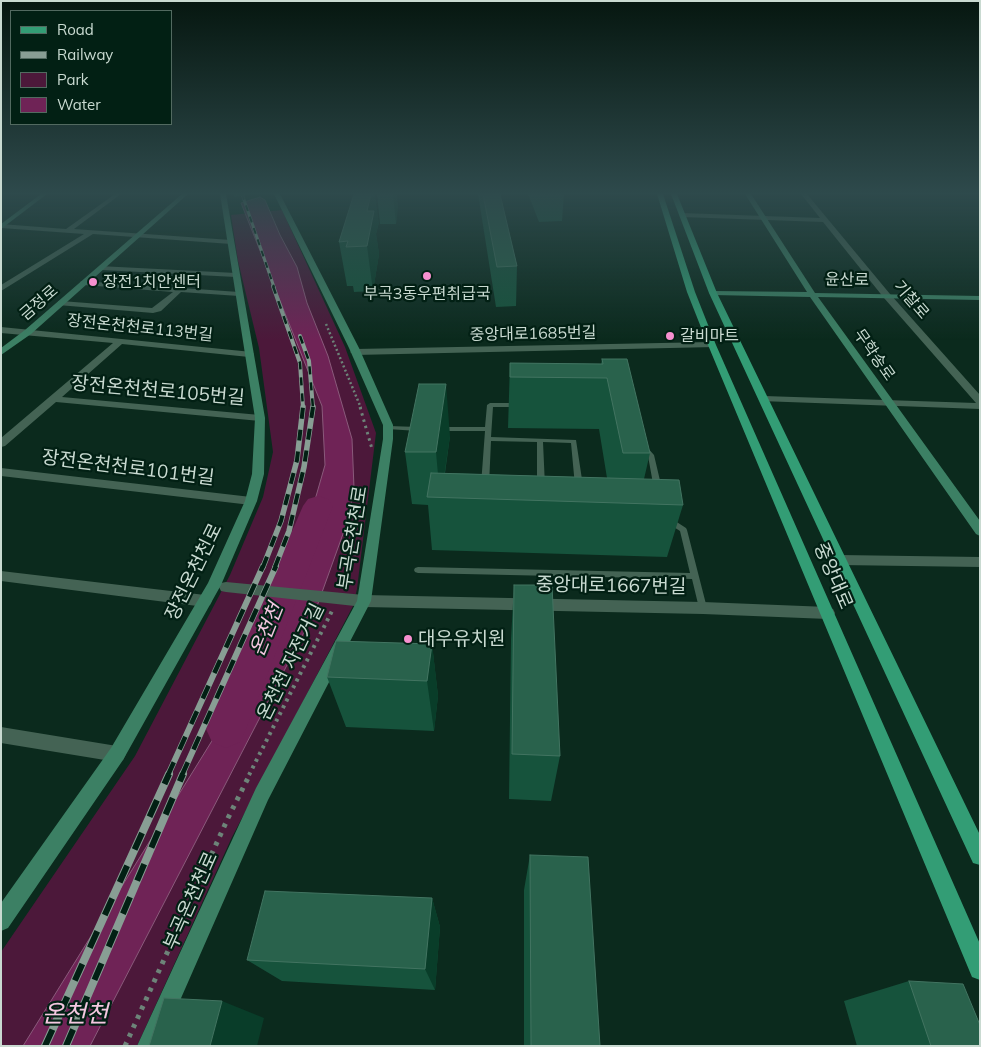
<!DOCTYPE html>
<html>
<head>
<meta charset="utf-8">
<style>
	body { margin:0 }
	#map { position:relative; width:981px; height:1047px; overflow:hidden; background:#0b2a1d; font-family:Mulish,sans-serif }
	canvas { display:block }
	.frame { position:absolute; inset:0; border:2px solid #c9dad1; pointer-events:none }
	.legend { position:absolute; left:10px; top:10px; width:162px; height:115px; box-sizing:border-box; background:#022014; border:1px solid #526a60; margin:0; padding:6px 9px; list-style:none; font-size:15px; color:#c9dad1 }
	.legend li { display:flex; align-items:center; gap:10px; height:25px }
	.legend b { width:25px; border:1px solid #526a60 }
</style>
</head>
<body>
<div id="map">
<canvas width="981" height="1047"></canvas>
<div class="frame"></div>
<ul class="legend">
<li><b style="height:6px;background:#339d75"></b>Road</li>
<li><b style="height:6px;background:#889e94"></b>Railway</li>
<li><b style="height:14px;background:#4c183a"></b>Park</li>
<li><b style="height:14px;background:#6f2356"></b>Water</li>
</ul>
</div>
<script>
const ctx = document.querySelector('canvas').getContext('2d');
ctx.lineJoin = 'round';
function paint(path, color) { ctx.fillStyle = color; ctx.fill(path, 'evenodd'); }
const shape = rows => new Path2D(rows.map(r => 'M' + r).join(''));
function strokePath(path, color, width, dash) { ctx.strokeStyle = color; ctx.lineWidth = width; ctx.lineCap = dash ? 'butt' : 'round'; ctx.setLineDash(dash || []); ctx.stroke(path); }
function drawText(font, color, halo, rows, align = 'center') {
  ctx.font = font + ' Mulish,"Noto Sans KR",sans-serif'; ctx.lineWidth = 4.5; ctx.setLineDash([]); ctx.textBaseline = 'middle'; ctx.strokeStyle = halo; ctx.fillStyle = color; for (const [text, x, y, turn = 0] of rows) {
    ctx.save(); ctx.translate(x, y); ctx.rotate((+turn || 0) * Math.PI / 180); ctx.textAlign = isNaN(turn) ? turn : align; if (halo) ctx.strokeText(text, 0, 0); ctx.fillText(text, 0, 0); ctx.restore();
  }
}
paint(shape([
	[282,210,345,347,376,433,357,589,353,606,232,837,137,1046,1,1046,1,952,135,756,230,575,263,497,273,452,259,348,238,261,231,215]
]), '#4c183a');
const water = shape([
	[260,197,265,200,280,235,297,267,307,303,328,356,352,439,354,488,348,520,316,609,90,1046,23,1046,275,639,325,465,322,406,241,203,260,197]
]);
paint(water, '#6f2356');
strokePath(water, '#8a5a7b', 1);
paint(shape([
	[318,496,328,499,333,506,246,729,240,742,226,748,212,742,206,729,303,506,308,499,318,496]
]), '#6f2356');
strokePath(shape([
	[326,324,361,408]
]), '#6d8479', 2.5, [2, 2.5]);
strokePath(shape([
	[360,407,372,449],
	[349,567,355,553]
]), '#6d8479', 3, [2.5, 4]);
strokePath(shape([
	[342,586,350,566],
	[249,775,332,611]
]), '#6d8479', 4, [3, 4.5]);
strokePath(shape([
	[125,1046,228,818,250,774]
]), '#6d8479', 5, [4, 6]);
paint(shape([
	[490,403,518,403,521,405,518,407,493,407,491,437,576,440,583,486,581,488,579,488,575,486,571,443,543,442,545,486,541,488,537,486,537,442,491,441,489,485,487,487,483,487,481,485,485,431,440,431,437,429,440,427,485,427,487,405,490,403],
	[389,426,418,427,421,429,418,431,387,429,386,428,389,426],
	[644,445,646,446,654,455,662,489,661,491,655,491,654,489,648,456,641,447,644,445],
	[669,517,686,528,687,530,707,608,706,610,703,611,700,610,699,608,692,579,418,573,415,572,414,570,415,568,418,567,690,573,680,531,666,522,665,520,666,518,669,517]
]), '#446354');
paint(shape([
	[115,194,121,194,74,229,231,240,234,242,231,244,93,234,1,291,1,285,84,234,1,228,1,224,66,229,115,194],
	[801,194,807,194,890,294,980,395,980,409,760,401,759,399,764,396,976,403,884,298,823,222,682,217,679,215,682,213,820,218,801,194],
	[99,266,236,273,240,275,236,277,102,270,99,270,99,266],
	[81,281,239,292,243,294,239,296,181,292,161,311,153,313,58,305,58,301,61,301,152,308,173,292,84,285,80,283,81,281],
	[1,327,252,352,254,354,249,357,122,344,62,397,260,415,265,418,260,421,56,402,5,446,1,447,1,438,113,343,1,333,1,327],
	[712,342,715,343,715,347,355,355,350,352,355,349,712,342],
	[1,468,251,497,257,501,251,505,1,476,1,468],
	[840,555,980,557,980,567,840,565,835,564,833,560,835,556,840,555],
	[1,571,205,595,210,597,212,601,210,605,205,607,1,581,1,571],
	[226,582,364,595,703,602,828,607,833,609,835,613,833,617,828,619,703,614,364,607,226,592,221,591,219,587,221,583,226,582],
	[1,727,117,746,123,748,126,754,123,760,117,762,1,743,1,727]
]), '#446354');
paint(shape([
	[41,194,47,194,1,229,1,224,41,194],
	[182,194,188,194,31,334,1,355,1,348,25,330,182,194],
	[220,194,226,194,265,418,264,474,257,501,221,585,123,760,8,928,1,931,1,903,111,748,208,583,245,501,252,474,255,418,220,194],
	[274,194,280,194,359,348,393,425,393,439,371,601,268,800,160,1046,137,1046,256,788,357,601,383,439,383,425,349,348,274,194],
	[745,194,751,194,815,293,980,296,980,300,818,297,980,521,980,536,976,534,810,297,713,295,709,293,713,291,807,292,745,194]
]), '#3c8064');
paint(shape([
	[657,194,663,194,695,292,716,345,980,944,980,980,972,977,708,345,687,292,657,194],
	[671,194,677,194,717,293,980,835,980,865,973,863,709,293,671,194]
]), '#339d75');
const railFar4 = shape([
	[242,194,274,287]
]);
const railFar3 = shape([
	[273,286,300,363,303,408],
	[300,336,309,361,313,408]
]);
const railFar2 = shape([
	[263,567,281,521,297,460,303,407],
	[275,567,289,531,304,467,313,407]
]);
const railFar1 = shape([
	[168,775,263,566],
	[182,775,276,566]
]);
const rail = shape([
	[45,1046,169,774],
	[66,1046,183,774]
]);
strokePath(railFar4, '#889e94', 3);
strokePath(railFar3, '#889e94', 4);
strokePath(railFar2, '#889e94', 5.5);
strokePath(railFar1, '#889e94', 6);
strokePath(rail, '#889e94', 8);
strokePath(railFar4, '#022014', 2, [6]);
strokePath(railFar3, '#022014', 2.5, [8]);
strokePath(railFar2, '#022014', 4, [11]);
strokePath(railFar1, '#022014', 4.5, [14]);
strokePath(rail, '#022014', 6, [18]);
paint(shape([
	[377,194,396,194,398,205,396,224,380,224],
	[478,194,500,194,517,266,516,306,496,307],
	[528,194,564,194,562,221,539,222],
	[379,222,376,234,379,254,373,291,354,292,353,286,347,286,339,242],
	[602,359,650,453,644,479,683,505,667,557,432,550,428,505,412,504,405,452,450,436,445,473,607,478,599,429,508,428,510,363,601,364],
	[514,585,560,756,551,801,509,799,511,639],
	[432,644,438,696,434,731,346,727,327,677],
	[530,855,600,1046,524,1046,524,890],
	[432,898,440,927,435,990,282,981,247,960],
	[909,981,980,1046,857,1046,844,1001]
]), '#16533c');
paint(shape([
	[233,194,256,194,234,197],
	[371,194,375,194,379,222,376,234,379,254,373,291,367,246,367,211],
	[393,194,396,194,398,205,396,224],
	[446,384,450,436,441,497,440,497,436,452],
	[432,644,438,696,434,731,427,681],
	[432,898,440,927,435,990,425,969],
	[222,1001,264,1018,257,1046,210,1046]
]), '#093d29');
const building = shape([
	[354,194,371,194,367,211,374,211,367,246,346,247,348,241,339,242,354,194],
	[483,194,500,194,517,266,497,267,483,194],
	[602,359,627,359,650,453,623,453,607,378,510,377,510,363,603,364,602,359],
	[419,384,446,384,436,452,405,452,419,384],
	[431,473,679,480,683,505,427,497,431,473],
	[514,585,552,585,560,756,512,754,514,585],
	[336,641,432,644,427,681,327,677,336,641],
	[530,855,588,857,600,1046,531,1046,530,855],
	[265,891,432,898,425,969,247,960,265,891],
	[909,981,963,984,980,1025,980,1046,931,1046,909,981],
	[164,998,222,1001,210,1046,149,1046,164,998]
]);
paint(building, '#29624c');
strokePath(building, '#427461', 1);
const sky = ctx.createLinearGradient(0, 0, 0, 340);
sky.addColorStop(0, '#061710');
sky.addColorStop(0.57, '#2e4a4c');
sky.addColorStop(1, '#2e4a4c00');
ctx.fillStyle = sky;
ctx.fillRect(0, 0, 981, 340);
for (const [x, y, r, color] of [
	[427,276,5,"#f690cf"],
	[93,282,5,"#f690cf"],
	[670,336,5,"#f690cf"],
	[408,639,5,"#f690cf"]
]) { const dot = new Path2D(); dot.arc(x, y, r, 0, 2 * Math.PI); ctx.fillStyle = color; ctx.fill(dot); strokePath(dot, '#022014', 2); }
drawText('16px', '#c9dad1', '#022014', [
	["윤산로",847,280,1],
	["기찰로",911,300,49],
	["금정로",39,303,-41],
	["장전온천천로113번길",140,328,6],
	["중앙대로1685번길",533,334,-1],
	["무학송로",874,355,55]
]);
drawText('16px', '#c9dad1', '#022014', [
	["장전1치안센터",103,282],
	["부곡3동우편취급국",427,294,"center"],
	["갈비마트",680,336]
], 'left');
drawText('19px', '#c9dad1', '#022014', [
	["장전온천천로105번길",158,391,5],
	["장전온천천로101번길",128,468,7],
	["부곡온천천로",353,538,-81],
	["장전온천천로",194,572,-64],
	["중앙대로",833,576,67],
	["중앙대로1667번길",611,586,1],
	["온천천 자전거길",291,662,-64],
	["부곡온천천로",191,901,-66]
]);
drawText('19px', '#c9dad1', '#022014', [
	["대우유치원",418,639]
], 'left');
drawText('italic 20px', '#f4c7e0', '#022014', [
	["온천천",267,630,-68]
]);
drawText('italic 24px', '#f4c7e0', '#022014', [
	["온천천",75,1015]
]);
</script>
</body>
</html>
